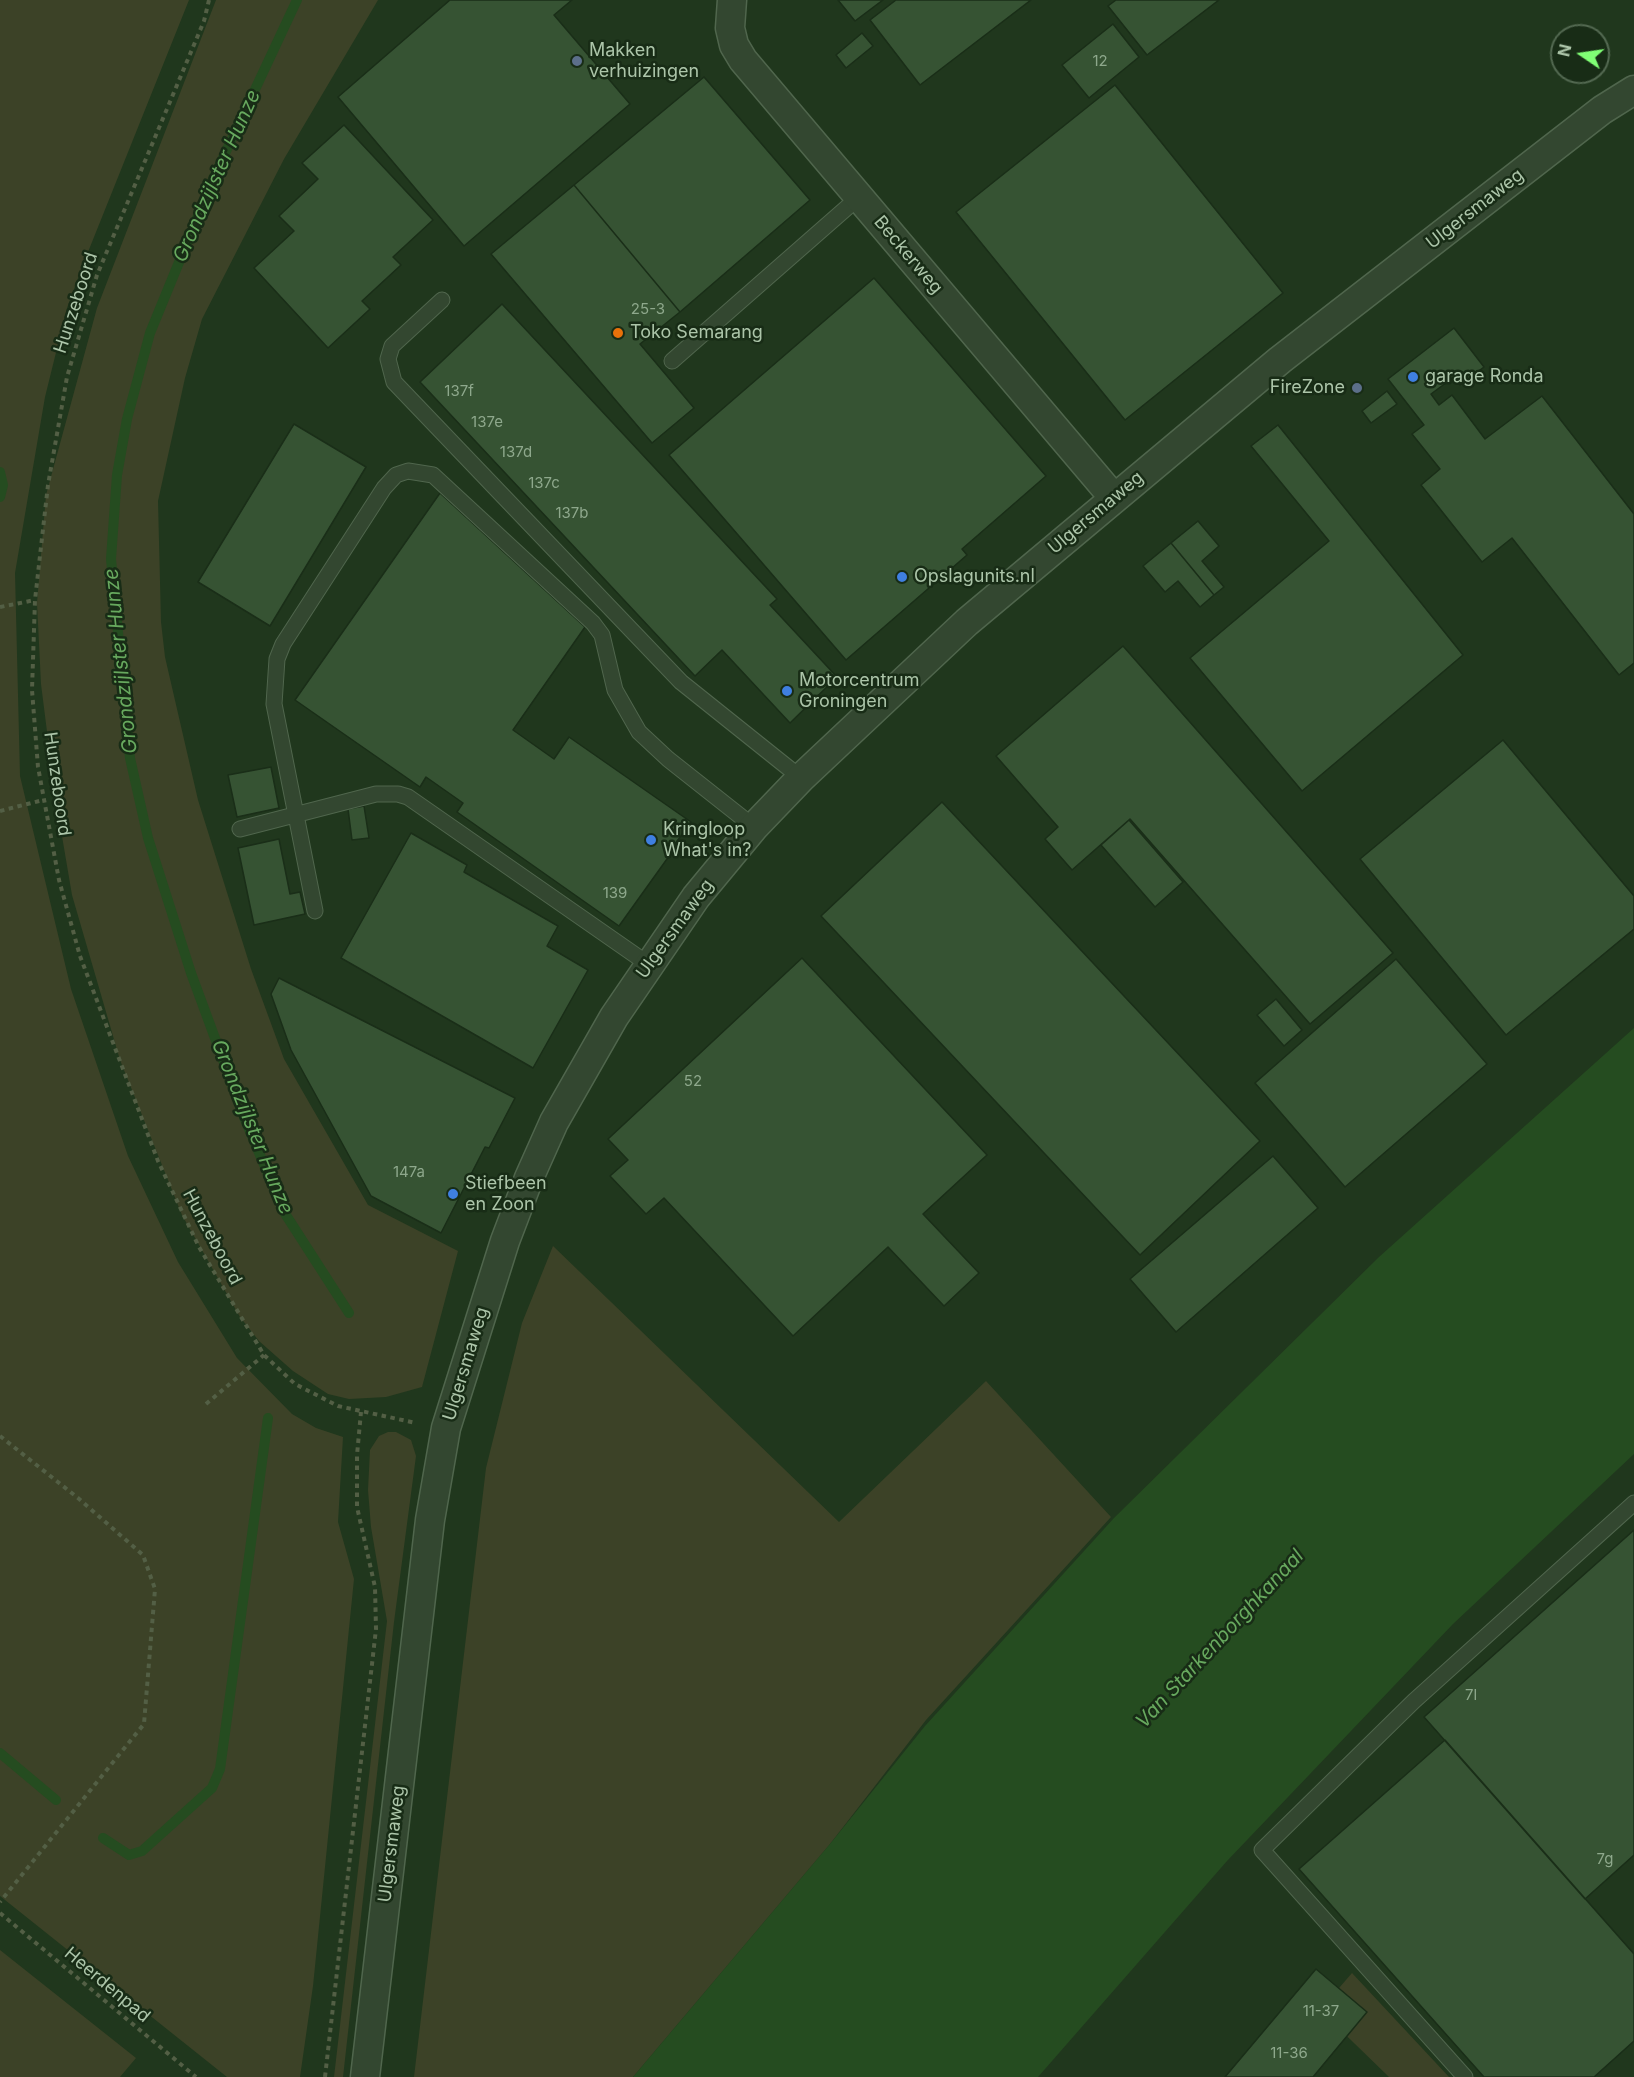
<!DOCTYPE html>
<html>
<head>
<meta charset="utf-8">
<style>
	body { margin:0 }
	#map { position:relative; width:1634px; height:2077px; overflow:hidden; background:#20371d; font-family:Inter,sans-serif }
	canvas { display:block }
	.north { position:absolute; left:1550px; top:24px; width:60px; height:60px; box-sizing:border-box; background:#182c16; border:2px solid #536951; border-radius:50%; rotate:283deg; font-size:16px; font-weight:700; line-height:24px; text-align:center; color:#acc5a9 }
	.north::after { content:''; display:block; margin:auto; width:21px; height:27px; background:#80ff75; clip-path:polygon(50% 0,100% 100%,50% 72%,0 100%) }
</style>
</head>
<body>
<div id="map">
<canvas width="1634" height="2077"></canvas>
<div class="north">N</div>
</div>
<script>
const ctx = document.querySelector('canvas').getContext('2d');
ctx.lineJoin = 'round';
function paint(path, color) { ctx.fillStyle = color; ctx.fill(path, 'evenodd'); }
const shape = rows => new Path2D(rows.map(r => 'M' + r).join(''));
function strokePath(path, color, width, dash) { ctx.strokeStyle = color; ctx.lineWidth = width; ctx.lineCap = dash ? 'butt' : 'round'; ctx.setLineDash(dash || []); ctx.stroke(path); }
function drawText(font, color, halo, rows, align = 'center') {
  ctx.font = font + ' Inter,sans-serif'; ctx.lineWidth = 5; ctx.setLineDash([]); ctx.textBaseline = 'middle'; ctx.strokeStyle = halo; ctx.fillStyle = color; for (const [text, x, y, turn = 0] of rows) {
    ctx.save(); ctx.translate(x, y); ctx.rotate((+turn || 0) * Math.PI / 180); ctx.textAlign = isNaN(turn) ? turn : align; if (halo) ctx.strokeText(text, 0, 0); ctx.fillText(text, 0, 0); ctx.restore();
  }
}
paint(shape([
	[0,0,189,0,84,262,67,308,45,397,15,573,20,776,71,989,128,1156,178,1262,237,1358,292,1414,316,1428,343,1437,338,1522,354,1579,313,1986,300,2077,227,2077,0,1896],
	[216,0,378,0,284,159,202,319,185,378,158,501,161,622,165,657,198,800,251,969,284,1059,368,1205,458,1251,422,1387,386,1397,349,1399,328,1394,293,1371,259,1341,240,1317,182,1215,120,1060,72,895,55,795,41,684,37,603,46,495,97,308],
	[553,1246,839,1522,986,1381,1111,1517,926,1720,830,1844,633,2077,414,2077,486,1468,522,1323],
	[388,1432,396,1432,411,1440,416,1456,394,1622,343,2077,334,2077,387,1621,371,1527,368,1490,370,1450,379,1436],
	[0,1950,136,2058,120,2077,0,2077],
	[1352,1973,1449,2077,1389,2077,1320,2010]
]), '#3c4227');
paint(shape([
	[1634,1028,1634,1454,1453,1624,1227,1861,1038,2077,633,2077,830,1844,925,1726,1114,1518,1379,1257]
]), '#254c20');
strokePath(shape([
	[297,0,214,177,150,333,127,419,117,475,111,559,130,758,148,838,191,973,244,1117,284,1212,349,1313],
	[0,472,3,485,0,497],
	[0,1753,56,1800],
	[103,1838,129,1855,142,1851,212,1788,220,1769,268,1418]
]), '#254c20', 10);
const building = shape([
	[450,0,572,0,554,15,630,104,464,246,338,97,450,0],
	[838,0,883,0,855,21,838,0],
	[896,0,1031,0,920,85,870,20,896,0],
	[1116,0,1219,0,1147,55,1108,6,1116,0],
	[1113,24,1139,57,1089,98,1062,65,1113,24],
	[862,33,873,46,846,68,836,55,862,33],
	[704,77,810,200,680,312,574,185,704,77],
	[1115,85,1283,293,1125,420,956,212,1115,85],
	[344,125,433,220,393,257,401,265,362,301,370,309,328,348,254,268,294,231,279,216,318,179,302,163,344,125],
	[574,185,680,312,640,344,694,408,652,443,491,254,574,185],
	[874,278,1046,476,962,549,967,555,846,660,669,455,874,278],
	[502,304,777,599,770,605,837,677,790,723,722,650,695,676,420,382,502,304],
	[1454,328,1484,367,1460,385,1454,377,1431,394,1439,405,1452,395,1485,439,1542,396,1634,514,1634,663,1619,675,1512,538,1482,562,1421,485,1440,469,1412,434,1424,425,1388,379,1454,328],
	[1387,391,1397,404,1371,423,1362,411,1387,391],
	[294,424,366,467,270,626,198,582,294,424],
	[1278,425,1463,655,1302,791,1190,658,1329,541,1251,446,1278,425],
	[440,493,585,627,513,730,554,759,569,737,691,822,675,844,677,845,619,926,457,812,463,803,426,777,420,787,295,700,440,493],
	[1198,521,1219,546,1202,561,1224,587,1214,595,1171,543,1198,521],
	[1171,543,1214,595,1200,607,1178,581,1165,592,1143,566,1171,543],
	[1123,646,1393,953,1310,1024,1130,819,1072,870,1045,839,1058,827,996,756,1123,646],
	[1503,740,1634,896,1634,929,1506,1035,1360,859,1503,740],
	[271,767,279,808,237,817,228,775,271,767],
	[942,802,1260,1141,1140,1255,821,916,942,802],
	[364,806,369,838,352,840,348,809,364,806],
	[1129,820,1183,882,1155,907,1101,845,1129,820],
	[411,833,467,865,464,872,558,926,547,946,588,970,533,1068,341,958,411,833],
	[279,839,290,894,300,892,305,914,254,925,238,848,279,839],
	[802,958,987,1155,923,1214,979,1273,944,1306,888,1247,793,1336,664,1198,646,1214,610,1176,628,1160,608,1139,802,958],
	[1396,959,1487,1064,1345,1187,1255,1083,1396,959],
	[279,978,515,1098,489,1148,485,1147,441,1233,371,1196,291,1050,271,994,279,978],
	[1276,999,1302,1030,1284,1046,1257,1015,1276,999],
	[1273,1156,1318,1208,1176,1332,1130,1279,1273,1156],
	[1634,1530,1634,1855,1585,1899,1424,1717,1634,1530],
	[1445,1740,1634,1954,1634,2041,1594,2077,1484,2077,1299,1869,1445,1740],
	[1316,1969,1367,2012,1313,2077,1225,2077,1316,1969]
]);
paint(building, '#365333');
strokePath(building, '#1a2e18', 1.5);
const service = shape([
	[442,300,392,346,388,359,394,382,681,682,801,778],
	[672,361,859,197],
	[240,829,376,794,398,794,408,797,648,964],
	[315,911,274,704,277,659,283,644,384,488,396,475,408,471,433,475,593,623,602,635,615,690,639,732,668,759,754,827],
	[1465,2077,1262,1850,1414,1701,1634,1503]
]);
const minor = shape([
	[732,0,730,28,734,45,743,60,1114,498],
	[365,2077,430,1520,446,1428,505,1241,529,1178,554,1122,614,1017,696,897,754,827,801,778,967,622,1280,360,1602,110,1634,90]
]);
strokePath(service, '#50664d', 17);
strokePath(minor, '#50664d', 31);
strokePath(shape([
	[209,0,204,21,97,275,67,377,48,485,35,600,32,690,38,767,59,880,80,956,158,1161,199,1247,264,1355,295,1384,338,1406,416,1423],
	[0,607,35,600],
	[0,811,43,800],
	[206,1404,264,1355],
	[0,1436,78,1498,143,1555,155,1589,144,1724,0,1902],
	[0,1913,196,2077],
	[325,2077,376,1629,375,1587,357,1507,357,1455,361,1412]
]), '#535f45', 4, [4.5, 4.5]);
strokePath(service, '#334730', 15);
strokePath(minor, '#334730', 28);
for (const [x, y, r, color] of [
	[577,61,6,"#5c6f8a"],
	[618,333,6,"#e8710a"],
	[1413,377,6,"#3f7fe0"],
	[1357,388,6,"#5c6f8a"],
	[902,577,6,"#3f7fe0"],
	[787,691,6,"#3f7fe0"],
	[651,840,6,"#3f7fe0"],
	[453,1194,6,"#3f7fe0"]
]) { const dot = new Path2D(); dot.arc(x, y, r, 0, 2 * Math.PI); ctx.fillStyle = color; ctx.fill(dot); strokePath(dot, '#182c16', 2); }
drawText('15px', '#8ea88c', null, [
	["12",1100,61],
	["25-3",648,309],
	["137f",459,391],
	["137e",487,422],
	["137d",516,452],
	["137c",544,483],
	["137b",572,513],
	["139",615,893],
	["52",693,1081],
	["147a",409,1172],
	["7l",1471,1695],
	["7g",1605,1859],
	["11-37",1321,2011],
	["11-36",1289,2053]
]);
drawText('18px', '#acc5a9', '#182c16', [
	["Makken",589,51],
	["verhuizingen",589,72],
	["Toko Semarang",630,333],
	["garage Ronda",1425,377],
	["FireZone",1345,388,"right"],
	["Opslagunits.nl",914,577],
	["Motorcentrum",799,681],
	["Groningen",799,702],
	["Kringloop",663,830],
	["What's in?",663,851],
	["Stiefbeen",465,1184],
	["en Zoon",465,1205]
], 'left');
drawText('18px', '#acc5a9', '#182c16', [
	["Ulgersmaweg",1475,209,-38],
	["Beckerweg",908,255,50],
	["Hunzeboord",76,303,-72],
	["Ulgersmaweg",1096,513,-40],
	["Hunzeboord",57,784,82],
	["Ulgersmaweg",675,929,-54],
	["Hunzeboord",212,1237,62],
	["Ulgersmaweg",466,1364,-73],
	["Ulgersmaweg",392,1844,-83],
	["Heerdenpad",107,1985,40]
]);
drawText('italic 20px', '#67a95e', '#182c16', [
	["Grondzijlster Hunze",217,176,-66],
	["Grondzijlster Hunze",121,661,-96],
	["Grondzijlster Hunze",252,1127,68],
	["Van Starkenborghkanaal",1220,1639,-47]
]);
</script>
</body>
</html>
